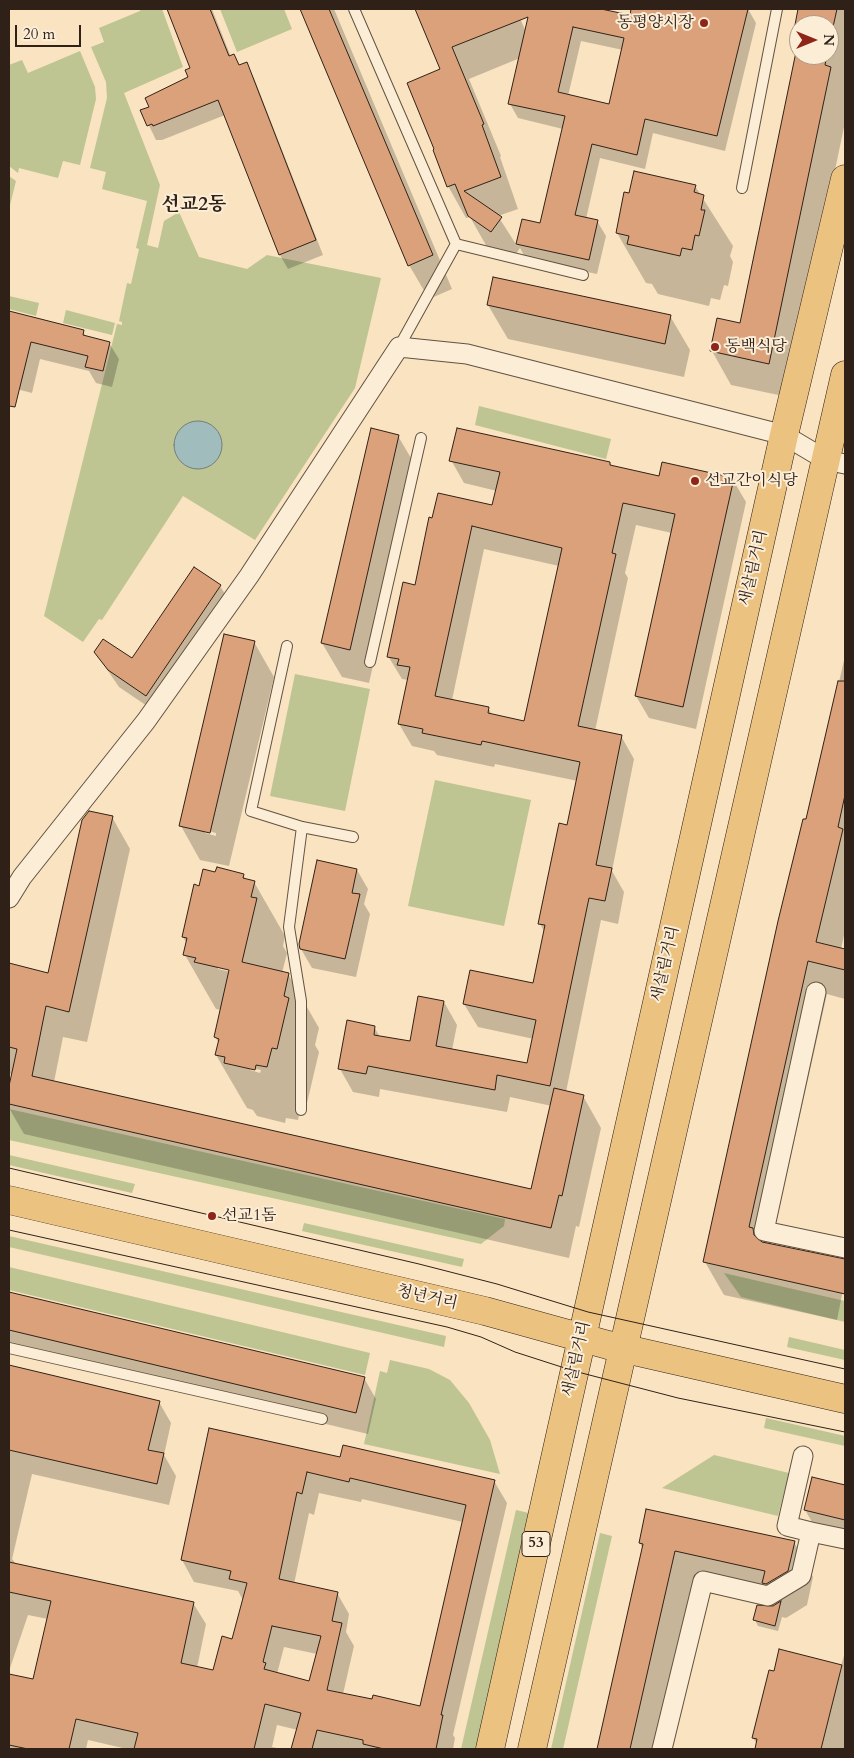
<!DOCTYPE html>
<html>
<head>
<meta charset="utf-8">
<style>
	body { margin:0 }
	#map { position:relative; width:854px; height:1758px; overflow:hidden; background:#f9e3c0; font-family:Cardo,serif }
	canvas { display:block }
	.frame { position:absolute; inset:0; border:10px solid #302118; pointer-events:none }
	.north { position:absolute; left:789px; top:15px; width:50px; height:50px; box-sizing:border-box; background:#fbedd6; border:1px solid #aa9b8a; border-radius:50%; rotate:90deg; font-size:14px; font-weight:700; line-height:20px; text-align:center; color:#302118 }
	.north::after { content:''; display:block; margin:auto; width:18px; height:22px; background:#8f2418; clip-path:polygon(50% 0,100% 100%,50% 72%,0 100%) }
	.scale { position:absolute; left:15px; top:25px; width:66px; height:22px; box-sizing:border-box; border:2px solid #302118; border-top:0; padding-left:6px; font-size:15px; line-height:18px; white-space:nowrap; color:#302118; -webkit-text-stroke:4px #fbedd6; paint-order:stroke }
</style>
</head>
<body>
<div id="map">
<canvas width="854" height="1758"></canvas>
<div class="frame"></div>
<div class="north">N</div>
<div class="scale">20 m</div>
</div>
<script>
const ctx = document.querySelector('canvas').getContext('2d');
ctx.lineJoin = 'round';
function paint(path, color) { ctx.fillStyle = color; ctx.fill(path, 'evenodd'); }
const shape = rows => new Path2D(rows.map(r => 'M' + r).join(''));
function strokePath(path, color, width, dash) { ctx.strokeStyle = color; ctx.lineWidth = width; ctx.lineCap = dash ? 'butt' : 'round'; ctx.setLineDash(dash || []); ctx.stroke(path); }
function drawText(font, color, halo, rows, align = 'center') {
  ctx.font = font + ' Cardo,"Noto Serif KR",serif'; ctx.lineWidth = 4; ctx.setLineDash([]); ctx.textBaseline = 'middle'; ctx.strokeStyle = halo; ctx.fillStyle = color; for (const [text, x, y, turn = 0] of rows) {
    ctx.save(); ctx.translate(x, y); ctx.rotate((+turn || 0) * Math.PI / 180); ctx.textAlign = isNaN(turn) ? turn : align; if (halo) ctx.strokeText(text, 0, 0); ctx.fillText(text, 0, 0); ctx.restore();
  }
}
paint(shape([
	[140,9,162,9,183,67,124,93,160,185,147,245,158,248,164,221,179,212,199,257,247,269,267,255,381,278,355,388,255,540,183,496,102,620,99,619,83,642,44,616,117,324,122,325,122,322,119,321,127,283,131,284,139,249,136,248,147,201,102,189,106,172,90,168,107,98,106,82,91,47,104,42,99,28,140,11],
	[220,9,284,9,292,29,237,52],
	[80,51,95,87,96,99,80,165,63,161,58,178,19,168,18,173,9,166,9,65,22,60,28,73],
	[9,176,16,181,9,209],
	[9,296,39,303,36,316,9,309],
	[66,310,115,323,112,335,63,323],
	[479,406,611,439,606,459,475,425],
	[295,674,370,689,345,811,270,796],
	[435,780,531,800,504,926,408,906],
	[9,1109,505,1219,504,1226,481,1244,9,1140],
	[9,1155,135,1184,132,1193,9,1165],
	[304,1223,464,1259,462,1267,302,1231],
	[9,1236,446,1336,444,1347,9,1247],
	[9,1267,370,1353,365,1375,9,1290],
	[724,1273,845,1301,845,1322,741,1297],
	[789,1337,845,1350,845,1360,787,1347],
	[390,1360,429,1369,450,1380,469,1403,490,1440,500,1474,364,1444,380,1371,387,1373],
	[766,1418,845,1436,845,1446,764,1428],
	[714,1455,789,1473,778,1516,662,1488],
	[516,1510,533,1514,479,1749,461,1749],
	[600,1533,612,1536,563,1749,551,1749]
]), '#bec492');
const water = shape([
	'174 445a24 24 0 1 1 48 0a24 24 0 1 1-48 0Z'
]);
paint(water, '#a1bcbc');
strokePath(water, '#747e7a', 1);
paint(shape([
	[169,9,212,9,231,57,234,56,240,66,246,64,254,78,323,255,288,269,280,255,225,115,162,140,156,140,142,111,150,107,190,78,192,69],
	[301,9,334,9,452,289,429,299,409,265],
	[416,9,516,9,526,32,531,9,595,9,631,17,632,9,748,9,756,23,725,151,653,133,645,169,600,158,586,219,597,221,606,236,597,274,526,259,520,248,510,263,487,247,470,217,466,218,448,186,441,70],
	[581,41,623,50,610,105,568,96],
	[520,58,510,104,518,118,563,129,541,225,523,221,517,246,498,216,518,209,500,157,501,156,469,79],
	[800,9,845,9,845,122,788,397,731,385,712,351,741,324,797,55,792,46],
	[799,25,829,25,829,55,799,55],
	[695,186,733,246,730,256,733,262,728,286,724,285,720,300,711,298,709,306,658,294,652,284,646,283,617,233],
	[488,305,670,316,690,350,684,377,508,339],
	[9,313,83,331,86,337,109,343,119,359,112,387,96,383,89,371,40,359,32,393,9,387],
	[398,436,418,470,369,683,342,677,322,643],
	[451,460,610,463,612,467,660,478,733,480,746,502,696,729,649,718,636,696,672,533,636,525,625,573,628,578,595,731,621,736,634,759,612,871,624,892,618,924,601,920,566,1092,583,1096,601,1128,579,1227,576,1226,569,1258,24,1134,9,1108,9,1091,12,1075,9,1073,9,964,49,974,112,817,130,849,87,1042,63,1037,54,1082,532,1191,552,1106,510,1097,507,1112,380,1089,379,1097,353,1092,340,1069,374,1027,380,1037,411,1043,444,1002,457,1025,452,1050,528,1064,534,1039,478,1027,464,1004,534,984,545,933,540,924,568,826,578,781,495,764,494,767,437,755,434,751,412,746,399,724,408,680,402,679,388,656,416,586,430,519,493,506,497,491,464,483],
	[484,549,559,566,525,722,493,716,488,708,452,700],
	[220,586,230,602,156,712,119,687,95,652,132,660],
	[254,642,274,677,229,866,200,860,181,826],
	[205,830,216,833,216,836,205,833],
	[845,656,845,931,841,949,845,950,845,999,827,994,771,1245,843,1290,837,1320,724,1295,705,1262],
	[357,870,368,889,364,904,370,914,356,977,312,968,301,949],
	[216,873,243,875,246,880,254,882,285,936,283,946,287,953,282,973,288,974,319,1028,315,1045,319,1052,307,1103,302,1101,298,1120,286,1118,285,1123,257,1116,253,1110,247,1108,216,1055,219,1043,215,1037,222,1010,216,1009,185,955,187,944,183,937,200,887],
	[218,966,236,971,235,973,218,969],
	[250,1068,261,1070,260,1073,250,1070],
	[9,1294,364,1378,376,1399,368,1434,9,1349],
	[9,1366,159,1402,171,1423,164,1455,176,1476,169,1505,32,1474,12,1559,17,1565,193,1603,206,1624,197,1668,214,1671,233,1641,243,1600,238,1591,194,1582,182,1560,210,1430,341,1458,494,1481,507,1503,453,1735,455,1738,453,1749,293,1749,298,1730,277,1725,272,1747,281,1749,127,1749,88,1740,86,1749,9,1749,9,1675,34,1681,48,1619,28,1615,9,1671],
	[319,1493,361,1502,362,1499,463,1522,421,1707,343,1694,354,1646,346,1632,349,1614,337,1593,294,1584,309,1513,314,1515],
	[284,1647,317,1654,310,1682,277,1674],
	[813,1479,845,1486,845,1549,825,1544,805,1510],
	[794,1542,813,1577,807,1605,786,1618,782,1617,778,1631,758,1626,755,1620,777,1605,775,1602,694,1585,657,1749,598,1749,643,1549,640,1543],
	[845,1652,845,1749,756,1749,757,1744,753,1738,841,1666]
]), '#0003');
const building = shape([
	[167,9,210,9,229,56,234,54,239,65,247,62,316,240,279,255,218,100,153,126,152,124,147,126,140,110,149,107,145,98,188,77,185,70,190,68,167,9],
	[300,9,329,9,433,255,408,266,300,9],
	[415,9,601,9,630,15,631,9,748,9,717,136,645,119,637,155,592,144,575,215,598,220,589,260,516,244,522,219,540,223,565,116,508,104,528,17,452,47,484,124,482,125,501,177,464,191,502,217,491,232,468,216,455,184,447,187,433,150,434,149,407,83,440,69,415,9],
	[573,27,624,38,609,104,558,92,573,27],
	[798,9,837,9,829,45,829,25,799,25,799,55,827,55,825,65,831,67,769,364,710,351,717,318,740,323,797,47,791,46,798,9],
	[634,171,696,185,694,192,704,195,701,210,705,210,699,236,695,235,692,250,682,248,680,256,627,244,629,236,616,233,624,192,629,193,634,171],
	[493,277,671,315,665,344,487,305,493,277],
	[9,311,84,330,83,335,110,342,103,371,85,367,88,356,31,342,15,407,9,406,9,311],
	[371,428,399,435,350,650,321,643,371,428],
	[457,428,610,462,610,465,659,476,662,462,734,478,683,707,635,696,675,514,623,503,612,553,616,554,578,726,622,735,596,865,612,868,605,901,589,898,550,1086,497,1075,495,1090,368,1066,366,1074,338,1069,347,1020,375,1026,374,1035,410,1041,418,996,444,1001,436,1046,527,1063,536,1020,463,1004,470,970,533,983,545,925,538,924,559,823,567,825,580,762,482,741,481,745,422,733,423,729,398,724,410,667,397,665,399,659,387,657,403,582,415,585,429,517,432,518,438,493,492,505,500,472,449,461,457,428],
	[472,526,562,548,524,721,488,713,489,707,435,696,472,526],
	[194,567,221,585,146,696,108,670,94,652,103,639,132,658,194,567],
	[224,634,255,641,210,833,179,826,224,634],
	[838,681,845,681,845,795,838,827,843,829,816,942,845,949,845,970,808,961,749,1227,753,1228,754,1235,762,1242,845,1259,845,1294,703,1262,778,921,803,819,806,819,838,681],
	[89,811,113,816,69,1012,46,1006,32,1076,531,1189,554,1088,584,1095,562,1196,559,1195,551,1228,9,1104,9,1086,17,1049,9,1047,9,963,48,973,82,820,89,811],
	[317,860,357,869,352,893,360,894,345,959,300,949,299,944,317,860],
	[217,867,244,874,243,878,255,881,251,897,257,898,242,962,289,973,284,996,289,998,277,1049,272,1048,267,1067,256,1065,255,1070,224,1063,225,1057,215,1055,219,1039,214,1037,229,970,194,962,196,958,183,955,187,938,182,937,194,884,199,886,203,869,215,872,217,867],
	[9,1292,365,1377,356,1413,9,1330,9,1292],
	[9,1365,160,1401,148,1450,164,1453,157,1484,9,1450,9,1365],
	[209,1428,340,1457,343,1445,495,1480,441,1715,443,1715,436,1749,384,1749,363,1744,363,1740,317,1730,312,1749,291,1749,301,1713,265,1704,254,1749,134,1749,138,1733,76,1719,69,1749,28,1749,9,1745,9,1674,33,1679,51,1601,9,1592,9,1562,194,1602,181,1663,213,1670,222,1636,232,1639,247,1583,229,1579,231,1571,181,1560,209,1428],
	[307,1472,349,1482,350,1478,466,1505,420,1706,373,1695,372,1699,327,1690,342,1623,332,1621,338,1592,279,1579,297,1492,302,1494,307,1472],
	[272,1626,321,1636,309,1681,264,1669,266,1663,263,1662,272,1626],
	[812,1477,845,1485,845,1520,804,1510,812,1477],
	[646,1509,795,1541,788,1571,766,1584,762,1583,765,1571,675,1551,630,1749,597,1749,643,1544,639,1543,646,1509],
	[781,1601,775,1626,753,1620,757,1605,773,1606,781,1601],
	[779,1649,842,1665,821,1749,755,1749,757,1739,752,1738,769,1670,774,1671,779,1649]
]);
paint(building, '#dba17a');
strokePath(building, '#302118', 1);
const lane = shape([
	[354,9,456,244,583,275],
	[742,188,777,9],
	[399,347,456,244],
	[287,646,251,811,302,827,353,837],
	[370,662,421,438],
	[301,1110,301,1001,289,927,302,827],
	[9,1348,322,1419]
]);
const street = shape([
	[9,898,22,877,146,721,249,576,399,347,467,354,784,435,826,460,845,464],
	[816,992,764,1231,845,1248],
	[803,1456,787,1526,811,1532],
	[662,1749,703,1581,768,1596,801,1576,811,1532,845,1539]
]);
const primary = shape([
	[9,1200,485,1311,608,1345,845,1399],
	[490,1749,784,435,845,179],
	[532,1749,845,375]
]);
strokePath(lane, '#625242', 12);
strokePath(street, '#625242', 21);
strokePath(primary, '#302118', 29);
strokePath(lane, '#fbedd6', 10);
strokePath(street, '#fbedd6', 19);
strokePath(primary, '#ecc280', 28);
strokePath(shape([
	[9,1168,419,1264,497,1284,588,1312,845,1369],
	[9,1230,447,1327,481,1337,515,1352,574,1371,678,1398,845,1432]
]), '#302118', 1);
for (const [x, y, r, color] of [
	[704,23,5,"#8f2418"],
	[715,347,5,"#8f2418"],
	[695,481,5,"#8f2418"],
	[212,1216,5,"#8f2418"]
]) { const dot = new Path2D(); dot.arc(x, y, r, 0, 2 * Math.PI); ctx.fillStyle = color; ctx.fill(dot); strokePath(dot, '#fbedd6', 2); }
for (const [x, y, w] of [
	[536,1544,28]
]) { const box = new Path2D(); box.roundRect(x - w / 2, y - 12.5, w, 25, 4); ctx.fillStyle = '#fbedd6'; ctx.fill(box); strokePath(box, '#302118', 1); }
drawText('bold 15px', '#302118', null, [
	["53",536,1544]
]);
drawText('16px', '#302118', '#fbedd6', [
	["동평양시장",694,23,"right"],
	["동백식당",725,347],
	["선교간이식당",705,481],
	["선교1돔",222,1216]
], 'left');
drawText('16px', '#302118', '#fbedd6', [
	["새살림거리",754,568,-77],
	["새살림거리",666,964,-77],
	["청년거리",427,1298,13],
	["새살림거리",577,1359,-77]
]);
drawText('bold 19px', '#302118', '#fbedd6', [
	["선교2동",194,206]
]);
</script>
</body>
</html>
